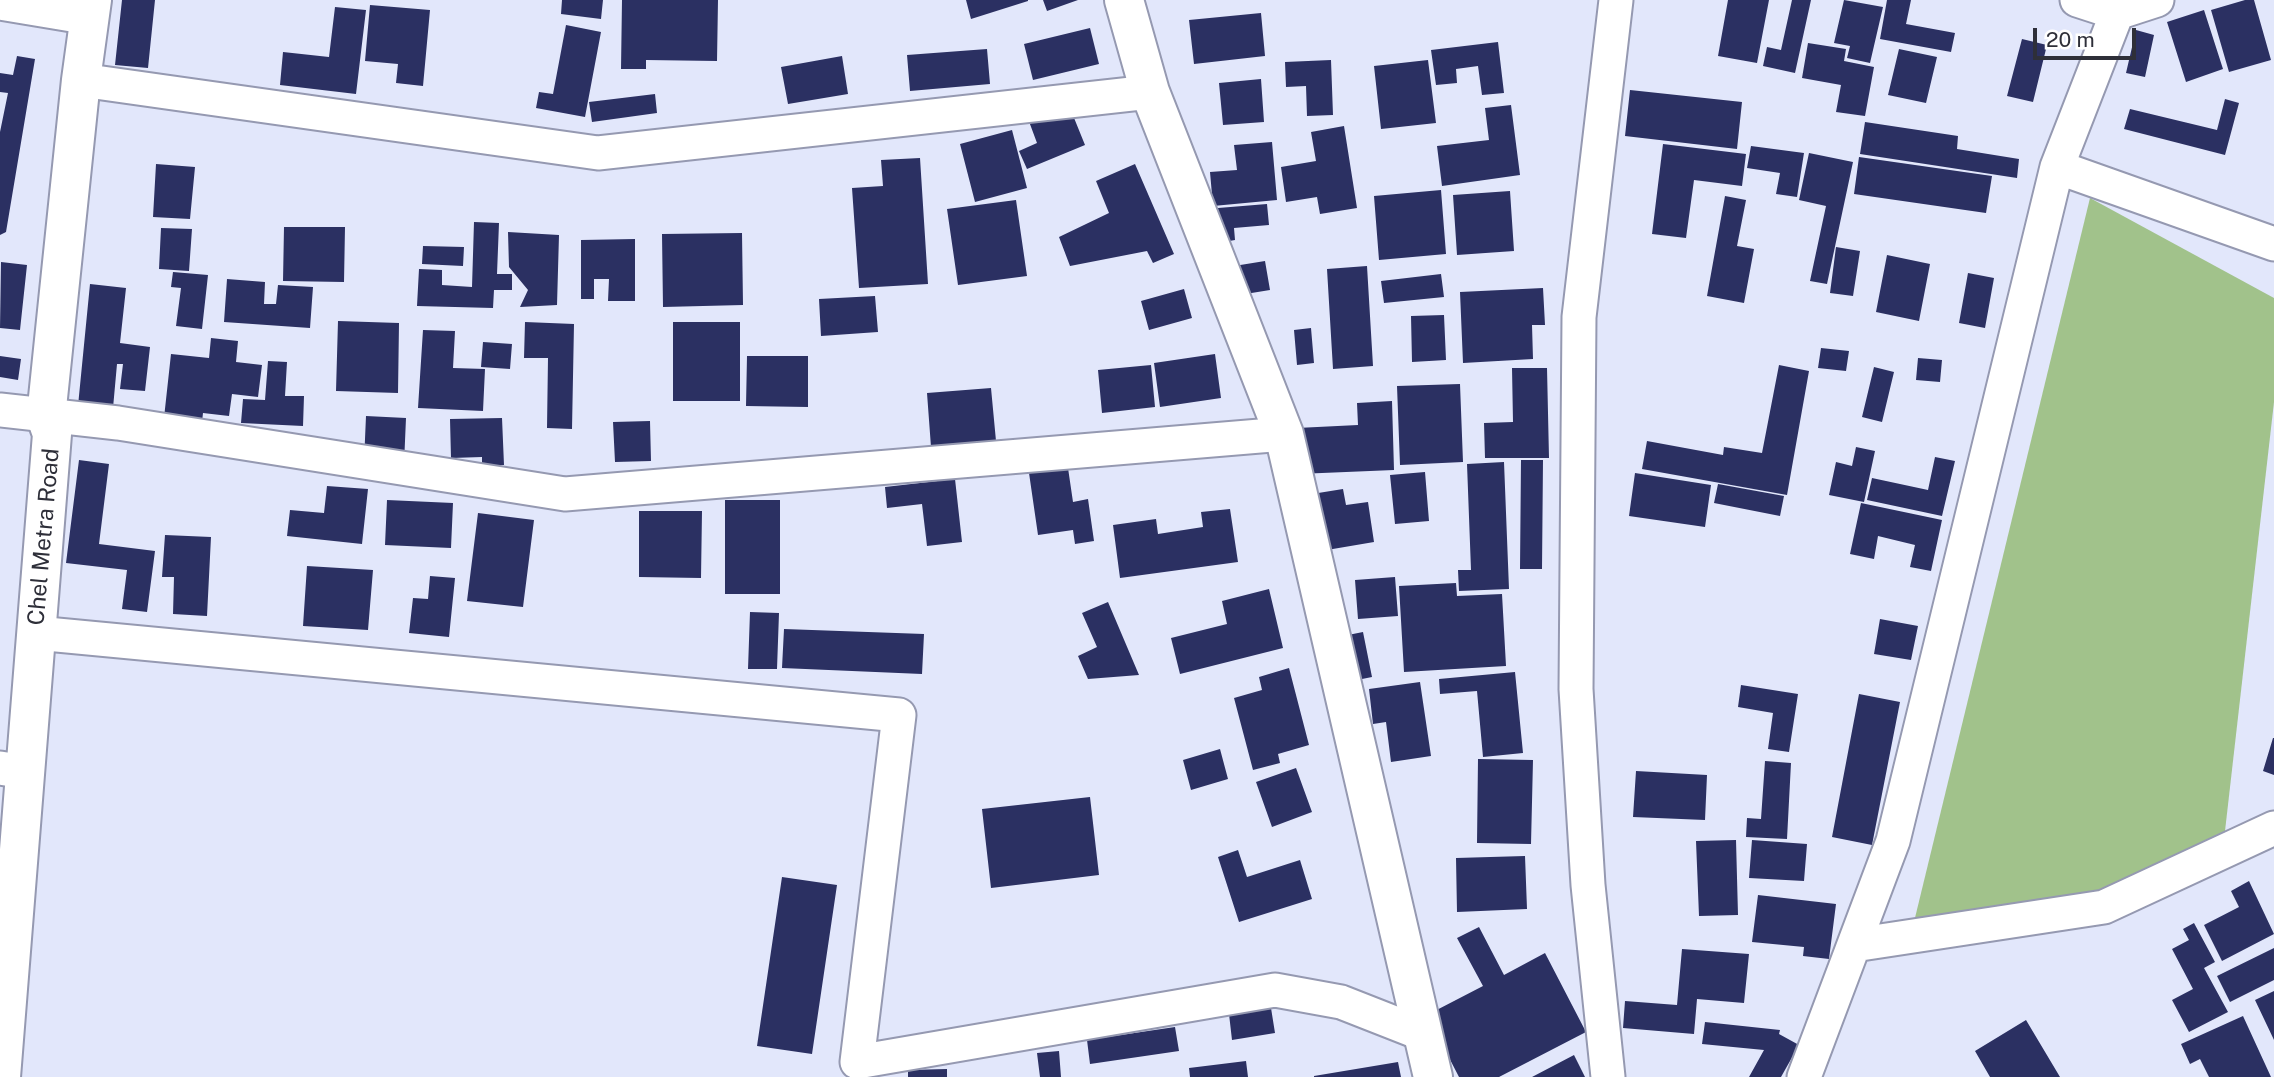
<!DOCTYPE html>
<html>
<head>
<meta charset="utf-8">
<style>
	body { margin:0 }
	#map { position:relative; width:2274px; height:1077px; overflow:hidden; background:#e2e7fb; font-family:"Public Sans",sans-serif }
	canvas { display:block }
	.scale { position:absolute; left:2033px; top:28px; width:103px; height:32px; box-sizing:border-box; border:4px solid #2e2f39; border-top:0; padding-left:9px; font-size:21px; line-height:24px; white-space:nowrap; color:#2e2f39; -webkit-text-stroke:5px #fff; paint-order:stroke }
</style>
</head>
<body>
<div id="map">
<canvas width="2274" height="1077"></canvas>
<div class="scale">20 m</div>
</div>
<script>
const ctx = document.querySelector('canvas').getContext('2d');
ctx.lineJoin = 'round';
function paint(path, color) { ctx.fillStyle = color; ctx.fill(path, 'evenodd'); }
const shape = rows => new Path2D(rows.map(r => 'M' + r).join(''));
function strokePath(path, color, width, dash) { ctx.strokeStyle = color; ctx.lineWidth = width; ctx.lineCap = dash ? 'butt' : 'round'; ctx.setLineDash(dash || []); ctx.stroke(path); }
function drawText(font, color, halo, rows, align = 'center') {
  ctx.font = font + ' "Public Sans",sans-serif'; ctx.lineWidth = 7; ctx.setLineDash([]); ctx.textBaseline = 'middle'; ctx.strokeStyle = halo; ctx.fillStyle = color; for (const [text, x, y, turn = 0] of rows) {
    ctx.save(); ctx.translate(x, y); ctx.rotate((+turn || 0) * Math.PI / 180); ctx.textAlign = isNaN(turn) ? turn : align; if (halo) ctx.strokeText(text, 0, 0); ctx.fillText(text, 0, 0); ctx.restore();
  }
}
paint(shape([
	[2090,198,2274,298,2274,402,2225,831,2101,892,1913,926]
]), '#a1c28b');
paint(shape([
	[122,0,155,0,148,68,115,65],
	[562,0,603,0,601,19,561,14],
	[622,0,718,0,717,61,646,60,646,69,621,69],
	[966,0,1028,0,1028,1,971,19],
	[1043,0,1078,0,1047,11],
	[1728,0,1769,0,1757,63,1718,56],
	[1792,0,1811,0,1795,73,1763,66,1767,47,1781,50],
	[1844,0,1883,7,1870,63,1847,58,1850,46,1834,43],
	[1887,0,1911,0,1906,24,1955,33,1951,52,1880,39],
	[2245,0,2254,0,2271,60,2229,72,2211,10],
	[370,5,430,10,423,86,396,83,398,64,365,61],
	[335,7,366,10,356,94,280,85,283,52,329,57],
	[2204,10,2223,69,2186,82,2167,22],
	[1261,13,1265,56,1194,64,1189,20],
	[566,25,601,32,585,117,536,108,539,92,553,94],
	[1090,28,1099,64,1033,80,1024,44],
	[2136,30,2154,35,2145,77,2126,73],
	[2022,39,2047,45,2033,102,2007,96],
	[1498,42,1504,93,1482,95,1478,66,1456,69,1457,83,1436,85,1431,50],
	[1808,43,1846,49,1844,61,1874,67,1865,116,1836,112,1841,85,1802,78],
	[987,49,990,84,910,91,907,55],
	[1899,49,1937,57,1926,103,1888,95],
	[17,56,35,59,6,232,0,235,0,132,8,93,0,92,0,73,13,75],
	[842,56,848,94,788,104,781,67],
	[1331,60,1333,115,1307,116,1306,86,1286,87,1285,62],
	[1428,60,1436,123,1381,129,1374,66],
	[1261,79,1264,122,1223,125,1219,83],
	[1630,90,1742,102,1737,149,1625,136],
	[655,94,657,113,592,122,589,102],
	[2225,99,2239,103,2225,155,2124,129,2130,109,2217,130],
	[1511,105,1520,175,1442,186,1437,146,1489,140,1485,108],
	[1070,108,1085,145,1027,169,1019,151,1037,143,1027,116],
	[1865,122,1958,136,1957,149,2019,159,2017,178,1860,154],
	[1344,126,1357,208,1320,214,1317,197,1286,202,1281,167,1316,161,1311,132],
	[1012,130,1027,188,975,202,960,144],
	[1272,142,1277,200,1213,206,1210,172,1237,170,1234,145],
	[1663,144,1746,154,1742,186,1694,180,1686,238,1652,234],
	[1751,146,1804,153,1797,197,1776,194,1780,173,1747,168],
	[1809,153,1853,162,1827,284,1810,281,1826,206,1799,200],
	[1859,157,1992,176,1986,213,1854,194],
	[920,158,928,284,859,288,852,188,883,186,881,160],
	[156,164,195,167,190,219,153,217],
	[1135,164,1174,254,1153,263,1147,251,1070,266,1059,237,1109,213,1096,181],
	[1441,190,1446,254,1379,260,1374,196],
	[1510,191,1514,251,1457,255,1453,195],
	[1725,196,1746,200,1737,246,1754,249,1744,303,1707,296],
	[1016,200,1027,276,958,285,947,209],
	[1267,204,1269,225,1234,228,1235,240,1218,243,1206,209],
	[474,222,499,223,497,274,512,274,512,290,494,290,493,308,417,306,419,269,442,270,442,285,472,287],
	[284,227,345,227,344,282,283,281],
	[161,228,192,229,189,271,159,269],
	[508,232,559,235,557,305,520,307,528,290,509,267],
	[742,233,743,305,663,307,662,234],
	[635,239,635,301,608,301,609,279,594,279,594,299,581,299,581,240],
	[423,246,464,247,463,266,422,264],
	[1836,247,1860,251,1853,296,1830,293],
	[1887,255,1930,264,1919,321,1876,312],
	[1265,261,1270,290,1233,296,1228,267],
	[1,262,27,265,20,330,0,328],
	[1367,266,1373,366,1333,369,1327,269],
	[173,272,208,275,202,329,176,326,181,288,171,287],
	[1968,273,1994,278,1985,328,1959,323],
	[1441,274,1444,297,1384,303,1381,281],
	[227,279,265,282,264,304,276,304,278,285,313,287,310,328,224,322],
	[90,284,126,288,120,343,150,347,145,391,120,389,123,364,117,364,112,419,77,416],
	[1543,288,1545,325,1532,325,1533,359,1463,363,1460,292],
	[1184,289,1192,318,1149,330,1141,301],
	[875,296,878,332,821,336,819,299],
	[1444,315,1446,360,1412,362,1411,316],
	[338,321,399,323,398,393,336,391],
	[525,322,574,324,572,429,547,428,548,358,524,358],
	[673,322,740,322,740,401,673,401],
	[1311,328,1314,363,1297,365,1294,330],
	[423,330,455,331,453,368,485,369,483,411,418,408],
	[211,338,238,341,236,362,262,365,258,397,232,394,229,416,203,413,201,431,163,427,171,354,209,358],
	[483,342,512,344,510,369,481,367],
	[1821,348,1849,351,1846,371,1818,368],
	[1215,354,1221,398,1160,407,1154,363],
	[0,356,21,359,18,380,0,377],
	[747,356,808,356,808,407,746,406],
	[1918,358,1942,360,1940,382,1916,380],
	[268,361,287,362,285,396,304,396,303,426,241,423,243,399,265,400],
	[1151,365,1155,407,1102,413,1098,370],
	[1779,365,1809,371,1787,495,1642,469,1647,441,1723,455,1724,447,1762,453],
	[1874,367,1894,372,1882,422,1862,417],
	[1512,368,1547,368,1549,458,1485,458,1484,423,1513,422],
	[1460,384,1463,462,1400,465,1397,386],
	[991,388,996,441,931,447,927,393],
	[1392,401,1394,470,1298,474,1297,428,1358,425,1357,403],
	[366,416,406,418,404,464,364,462],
	[502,418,504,465,482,466,482,457,451,458,450,419],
	[650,421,651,461,615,462,613,422],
	[1856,447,1875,451,1864,502,1829,495,1836,462,1852,466],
	[1935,457,1955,461,1942,516,1867,500,1872,478,1928,490],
	[79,460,109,464,99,544,155,551,147,612,122,609,127,570,66,563],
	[1521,460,1543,460,1542,569,1520,569],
	[1504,462,1509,589,1459,591,1458,570,1471,570,1467,464],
	[1068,468,1073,502,1088,499,1094,541,1075,544,1073,530,1038,535,1029,473],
	[1425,472,1429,521,1395,524,1390,475],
	[1635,473,1711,485,1705,527,1629,516],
	[955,479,962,542,927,546,922,504,887,508,885,487],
	[1718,484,1784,496,1780,516,1714,503],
	[327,486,368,489,362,544,287,536,290,510,324,513],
	[1343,489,1346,505,1368,502,1374,542,1321,551,1312,494],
	[387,500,453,503,451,548,385,545],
	[725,500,780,500,780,594,725,594],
	[1861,503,1942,520,1931,571,1910,567,1915,545,1878,536,1874,559,1850,554],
	[1230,509,1238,562,1120,578,1113,525,1156,519,1158,534,1203,527,1201,512],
	[639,511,702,511,701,578,639,577],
	[478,513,534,520,523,607,467,601],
	[165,535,211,537,207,616,173,614,174,577,162,577],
	[307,566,373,570,368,630,303,626],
	[430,576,455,578,449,637,409,633,413,598,428,599],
	[1395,577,1398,616,1358,619,1355,580],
	[1456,583,1457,596,1502,594,1506,666,1404,672,1399,586],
	[1269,589,1283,648,1180,674,1171,638,1227,624,1222,601],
	[1108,602,1139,675,1088,679,1078,656,1097,647,1082,613],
	[750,612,779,613,777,669,748,669],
	[1880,619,1918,626,1911,660,1874,654],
	[784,629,924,634,922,674,782,668],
	[1363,632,1372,677,1347,682,1338,637],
	[1289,668,1309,745,1278,754,1280,763,1253,770,1234,698,1262,690,1259,677],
	[1515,672,1523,753,1483,757,1477,691,1440,694,1439,679],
	[1420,682,1431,756,1391,762,1386,722,1373,724,1369,689],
	[1741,685,1798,694,1789,752,1768,749,1773,713,1738,707],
	[1859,694,1900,702,1872,845,1832,837],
	[2273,738,2274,738,2274,775,2263,771],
	[1220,749,1228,779,1191,790,1183,760],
	[1478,759,1533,760,1531,844,1477,843],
	[1765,761,1791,763,1787,839,1746,837,1747,818,1761,819],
	[1296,768,1312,812,1272,827,1256,782],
	[1636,771,1707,775,1705,820,1633,817],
	[1090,797,1099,875,991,888,982,809],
	[1736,840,1738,915,1699,916,1696,841],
	[1752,840,1807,844,1804,881,1749,878],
	[1238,850,1247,877,1300,860,1312,899,1239,922,1218,857],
	[1525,856,1527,909,1457,912,1456,858],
	[782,877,837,885,812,1054,757,1046],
	[2249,881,2274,934,2222,961,2204,925,2239,907,2231,891],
	[1758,895,1836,904,1829,959,1803,956,1804,947,1752,942],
	[2194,923,2215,962,2204,968,2228,1012,2189,1032,2172,1000,2193,989,2172,949,2189,940,2183,929],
	[1479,927,1504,975,1545,953,1586,1032,1499,1077,1459,1077,1427,1015,1483,986,1457,938],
	[2274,948,2274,980,2230,1002,2217,976],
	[1682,949,1749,954,1744,1003,1697,999,1694,1034,1623,1028,1625,1001,1677,1005],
	[2274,991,2274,1040,2255,1000],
	[1271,1008,1275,1033,1232,1040,1229,1014],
	[2243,1016,2271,1077,2209,1077,2200,1059,2190,1064,2181,1044],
	[2026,1020,2060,1077,1990,1077,1975,1051],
	[1705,1022,1780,1030,1779,1034,1799,1045,1781,1077,1749,1077,1764,1050,1702,1044],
	[1175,1027,1179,1051,1090,1064,1087,1040],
	[1059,1051,1061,1077,1040,1077,1037,1053],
	[1574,1055,1585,1077,1532,1077],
	[1246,1061,1248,1077,1190,1077,1189,1068],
	[1398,1062,1401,1077,1314,1077,1314,1076],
	[947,1069,947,1077,908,1077,908,1070]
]), '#2b3062');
const minor = shape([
	[2077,0,2117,13,2157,0],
	[0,3,90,18],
	[81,80,598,153,1150,92],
	[2057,167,2274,244],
	[0,410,118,423,565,494,1284,434],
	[36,633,899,715,857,1062,1275,990,1341,1002,1420,1033],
	[0,768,25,772],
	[1854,945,2104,907,2274,828],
	[1608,1077,1588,885,1576,689,1579,317,1616,0],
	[1804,1077,1893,841,2057,167,2117,13,2118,0]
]);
const tertiary = shape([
	[1124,0,1150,92,1284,434,1433,1077],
	[1,1077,52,434,46,417,81,80,92,0]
]);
strokePath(minor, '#9599b1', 37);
strokePath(tertiary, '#9599b1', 42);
strokePath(minor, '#fff', 33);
strokePath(tertiary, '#fff', 38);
drawText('23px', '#2e2f39', '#fff', [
	["Chel Metra Road",44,537,-85]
]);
</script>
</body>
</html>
